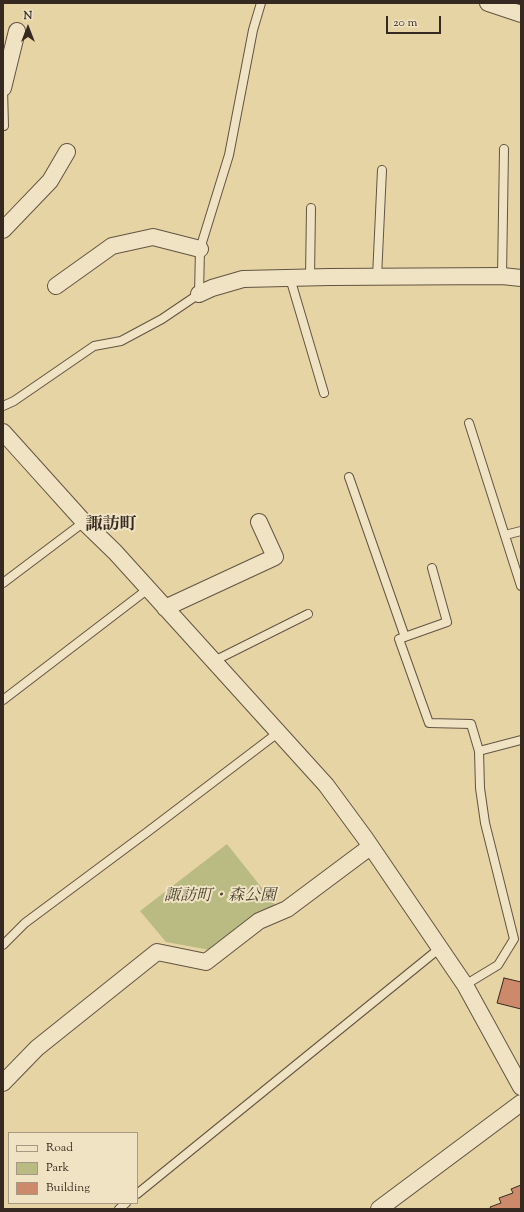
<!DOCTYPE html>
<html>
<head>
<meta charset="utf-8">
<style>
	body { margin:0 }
	#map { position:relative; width:524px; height:1212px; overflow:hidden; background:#e7d4a5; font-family:"Sorts Mill Goudy",serif }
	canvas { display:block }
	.frame { position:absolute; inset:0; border:4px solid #362921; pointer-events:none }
	.legend { position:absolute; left:8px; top:1132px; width:130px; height:72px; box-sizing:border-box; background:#efe3c4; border:1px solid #a59983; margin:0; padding:5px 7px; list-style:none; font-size:12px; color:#362921 }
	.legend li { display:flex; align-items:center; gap:8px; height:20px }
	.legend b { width:20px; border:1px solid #a59983 }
	.north { position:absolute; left:8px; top:8px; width:40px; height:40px; -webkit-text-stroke:3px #efe3c4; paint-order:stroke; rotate:0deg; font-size:11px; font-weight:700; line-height:16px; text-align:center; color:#362921 }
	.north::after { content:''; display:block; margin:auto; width:14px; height:18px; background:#362921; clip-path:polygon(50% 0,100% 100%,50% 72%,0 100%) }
	.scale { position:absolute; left:386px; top:16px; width:55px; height:18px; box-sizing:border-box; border:2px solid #362921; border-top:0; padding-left:5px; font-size:12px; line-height:14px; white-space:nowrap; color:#362921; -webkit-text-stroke:3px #efe3c4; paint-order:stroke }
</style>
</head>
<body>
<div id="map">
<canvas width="524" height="1212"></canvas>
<div class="frame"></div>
<ul class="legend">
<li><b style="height:5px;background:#efe3c4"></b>Road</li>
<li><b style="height:11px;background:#babb83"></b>Park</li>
<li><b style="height:11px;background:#cc8a6a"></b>Building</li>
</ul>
<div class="north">N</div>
<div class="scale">20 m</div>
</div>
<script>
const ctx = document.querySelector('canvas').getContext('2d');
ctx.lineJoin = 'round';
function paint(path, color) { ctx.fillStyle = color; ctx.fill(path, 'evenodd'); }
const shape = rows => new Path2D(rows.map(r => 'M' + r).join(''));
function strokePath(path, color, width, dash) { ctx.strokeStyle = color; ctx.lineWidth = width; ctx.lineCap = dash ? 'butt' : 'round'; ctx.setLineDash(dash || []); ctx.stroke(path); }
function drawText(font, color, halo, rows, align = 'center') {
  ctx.font = font + ' "Sorts Mill Goudy","Noto Serif JP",serif'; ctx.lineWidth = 4; ctx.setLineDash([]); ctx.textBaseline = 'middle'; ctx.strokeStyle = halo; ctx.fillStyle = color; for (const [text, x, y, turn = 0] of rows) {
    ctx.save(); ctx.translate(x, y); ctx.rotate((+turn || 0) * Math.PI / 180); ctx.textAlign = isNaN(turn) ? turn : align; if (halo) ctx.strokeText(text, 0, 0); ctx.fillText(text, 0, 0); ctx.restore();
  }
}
paint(shape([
	[227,844,277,907,210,950,166,942,140,911]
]), '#babb83');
const building = shape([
	[504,978,521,982,521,1009,497,1003,504,978],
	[521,1185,521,1209,491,1209,490,1207,501,1203,499,1198,513,1193,511,1189,521,1185]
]);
paint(building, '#cc8a6a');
strokePath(building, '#362921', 1);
const service = shape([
	[3,89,4,126],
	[502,276,504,149],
	[310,277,311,208],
	[377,277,382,170],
	[290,278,324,393],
	[3,406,14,401,94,346,121,341,162,319,199,294,200,249,229,155,253,30,261,3],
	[469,423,521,586],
	[349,477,405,637],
	[505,535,521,531],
	[432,568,447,622,399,639,429,723,471,724,479,751,480,788,485,823,514,939,498,965,465,985],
	[3,583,84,522],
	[214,661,308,614],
	[3,700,148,589],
	[479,751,521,740],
	[3,945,25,923,146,833,279,732],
	[137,1194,440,948],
	[119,1209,126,1203]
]);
const minor = shape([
	[488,3,521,14],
	[3,88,17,31],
	[3,230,50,181,67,152],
	[56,286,112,246,153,237,200,249],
	[199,294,212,288,243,279,329,277,502,276,521,278],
	[3,432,84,522,115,552,326,785,365,838,465,985,521,1087],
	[165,608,275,557,259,522],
	[3,1083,37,1048,157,952,206,962,259,921,287,909,370,847],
	[379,1209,521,1103]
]);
strokePath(service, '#625442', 10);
strokePath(minor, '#625442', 18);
strokePath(service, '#efe3c4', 8);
strokePath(minor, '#efe3c4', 16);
drawText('italic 16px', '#504635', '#efe3c4', [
	["諏訪町・森公園",220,897]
]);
drawText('bold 17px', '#362921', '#efe3c4', [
	["諏訪町",111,526]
]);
</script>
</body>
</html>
